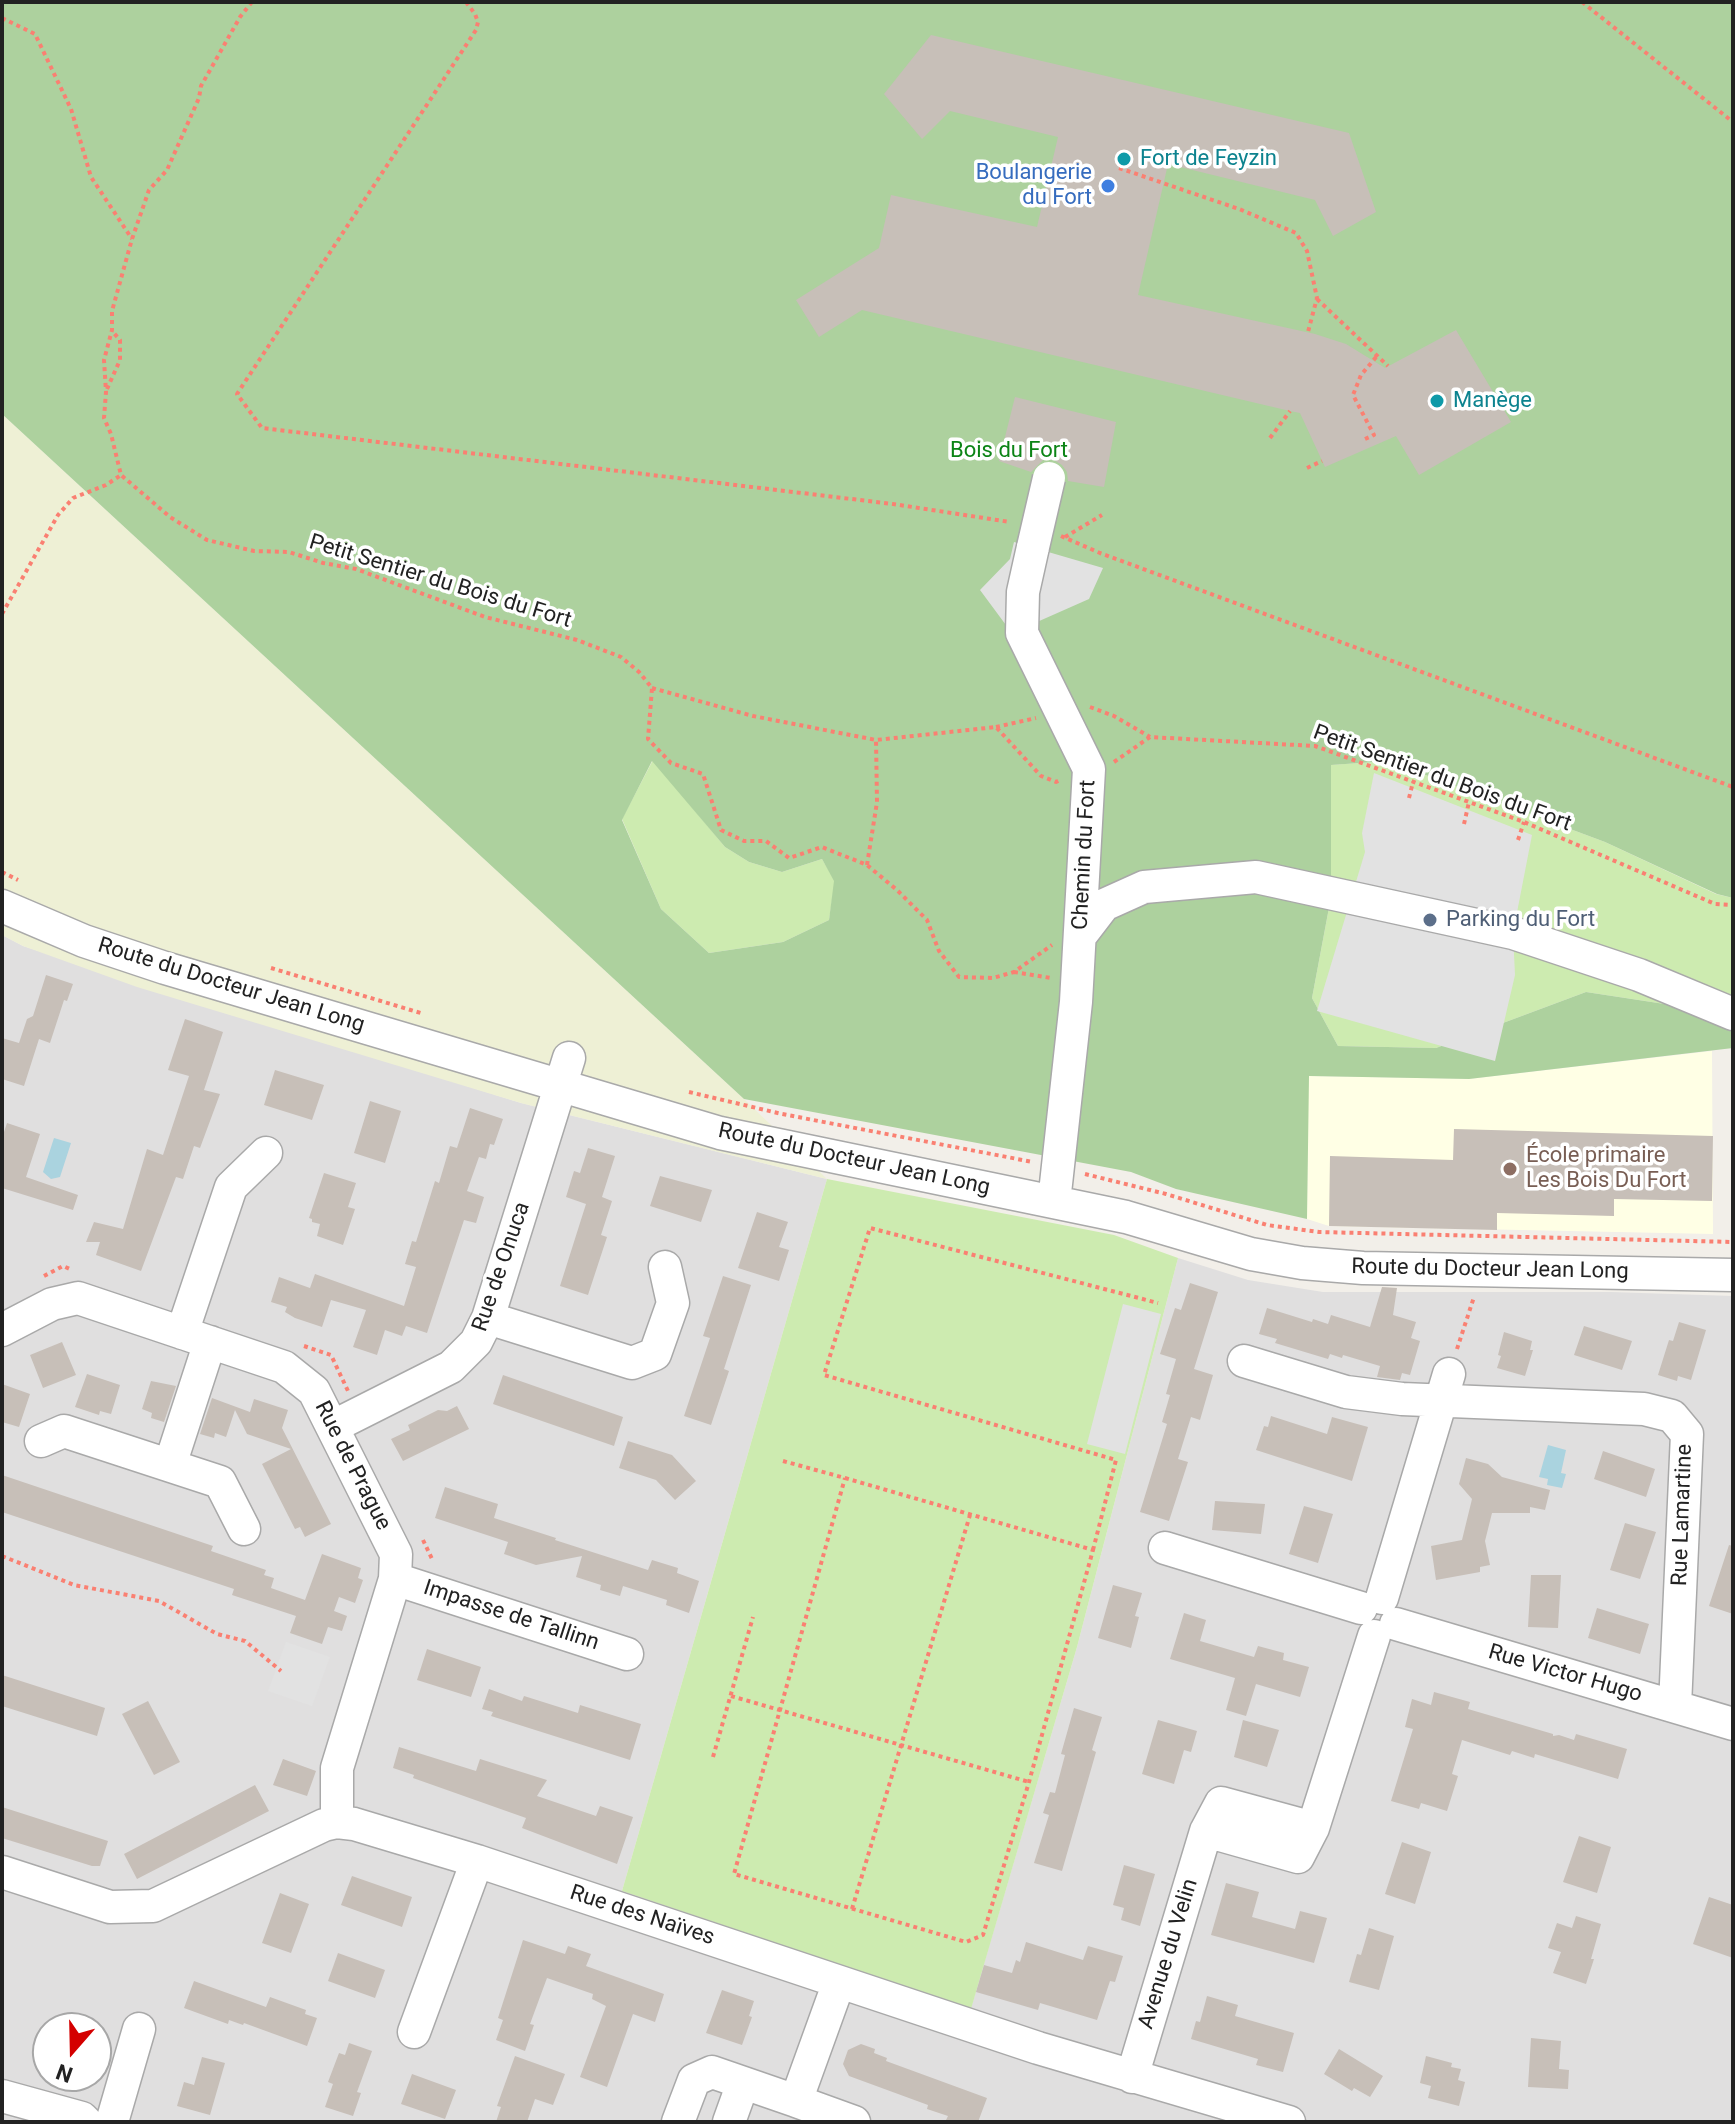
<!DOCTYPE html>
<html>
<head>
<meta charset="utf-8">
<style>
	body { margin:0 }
	#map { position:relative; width:1735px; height:2124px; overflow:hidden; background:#f2efe9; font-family:Roboto,sans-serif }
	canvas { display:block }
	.frame { position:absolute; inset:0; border:4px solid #222; pointer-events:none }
	.north { position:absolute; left:32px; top:2012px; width:80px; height:80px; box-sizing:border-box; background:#fff; border:2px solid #a7a7a7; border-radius:50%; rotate:200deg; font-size:22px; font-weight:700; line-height:32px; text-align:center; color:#222 }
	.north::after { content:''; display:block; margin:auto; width:28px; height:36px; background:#d40000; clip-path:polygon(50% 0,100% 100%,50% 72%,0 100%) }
</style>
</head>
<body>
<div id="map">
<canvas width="1735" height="2124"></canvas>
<div class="frame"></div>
<div class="north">N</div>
</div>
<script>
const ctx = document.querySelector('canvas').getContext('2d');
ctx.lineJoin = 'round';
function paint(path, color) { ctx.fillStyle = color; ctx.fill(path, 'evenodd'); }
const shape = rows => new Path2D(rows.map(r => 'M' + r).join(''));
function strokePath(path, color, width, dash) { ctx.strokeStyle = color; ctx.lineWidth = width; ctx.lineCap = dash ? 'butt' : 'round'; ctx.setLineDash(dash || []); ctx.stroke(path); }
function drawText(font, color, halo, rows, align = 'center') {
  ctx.font = font + ' Roboto,sans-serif'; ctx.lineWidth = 7; ctx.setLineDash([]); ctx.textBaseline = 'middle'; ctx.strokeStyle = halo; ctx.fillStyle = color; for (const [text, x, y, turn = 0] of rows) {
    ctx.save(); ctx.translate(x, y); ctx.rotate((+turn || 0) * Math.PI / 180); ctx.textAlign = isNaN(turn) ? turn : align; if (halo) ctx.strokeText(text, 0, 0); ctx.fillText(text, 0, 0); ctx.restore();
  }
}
paint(shape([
	[2,935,23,946,521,1103,827,1179,622,1891,971,2008,1077,1647,1178,1258,1248,1280,1323,1292,1611,1292,1733,1296,1733,2122,2,2122],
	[48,2028,96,2028,96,2076,48,2076]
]), '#e0dfdf');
paint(shape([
	[1712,1051,1713,1234,1329,1226,1307,1219,1308,1076,1469,1079]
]), '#ffffe5');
paint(shape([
	[2,414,744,1099,827,1179,521,1103,137,987,23,946,2,935]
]), '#eef0d5');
paint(shape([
	[653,760,725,847,749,862,782,872,822,859,835,881,829,920,783,942,709,953,661,909,622,819],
	[1388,761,1605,842,1716,894,1733,898,1733,1003,1717,1012,1586,992,1436,1048,1338,1046,1312,998,1331,897,1330,765],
	[827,1179,1114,1235,1178,1258,1077,1647,971,2009,622,1891]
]), '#cdebb0');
paint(shape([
	[2,2,1733,2,1733,898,1717,894,1605,842,1388,761,1331,765,1331,897,1312,998,1338,1046,1436,1048,1586,992,1717,1012,1733,1003,1733,1048,1469,1079,1309,1076,1307,1219,1176,1189,1131,1172,744,1099,2,414],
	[652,761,725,847,749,862,782,872,822,859,834,881,829,920,783,942,709,953,661,909,622,820]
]), '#add19e');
paint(shape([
	[1014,542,1103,568,1089,599,1037,622,1017,640,980,590,1010,559],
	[1374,773,1532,835,1513,933,1515,975,1495,1061,1317,1011,1365,852,1362,833],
	[1123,1304,1161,1314,1125,1454,1087,1444],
	[286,1642,330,1657,312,1706,268,1691]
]), '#e2e2e2');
paint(shape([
	[54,1138,71,1143,60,1177,51,1179,43,1172],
	[1548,1445,1566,1450,1561,1473,1566,1474,1562,1488,1547,1485,1548,1479,1539,1477]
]), '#aad3df');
paint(shape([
	[931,35,1349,133,1376,212,1333,236,1315,200,1168,164,1138,295,1315,334,1346,344,1385,368,1456,330,1511,422,1419,475,1396,436,1325,467,1300,413,1290,411,862,310,819,337,796,300,879,248,891,195,1037,227,1058,137,950,111,922,139,884,94],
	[1015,397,1116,422,1104,487,1068,481,1067,472,1062,465,1054,460,1043,460,1031,472,999,461],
	[46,975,73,984,67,1001,64,1000,50,1043,39,1039,24,1086,2,1079,2,1038,19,1043,27,1019,33,1016],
	[185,1019,223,1032,204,1090,220,1094,200,1148,194,1146,183,1179,176,1177,141,1271,96,1255,100,1242,86,1242,94,1222,123,1229,147,1149,163,1155,189,1076,168,1070],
	[275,1070,324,1085,312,1120,264,1105],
	[370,1101,401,1111,385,1163,354,1153],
	[470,1108,503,1119,494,1145,490,1144,486,1159,479,1157,467,1191,484,1197,476,1223,464,1220,427,1333,406,1326,402,1336,385,1330,377,1355,353,1347,366,1310,331,1300,322,1327,295,1318,285,1312,287,1307,271,1302,279,1277,310,1288,315,1274,404,1306,416,1267,405,1264,412,1241,416,1242,435,1181,439,1183,450,1146,457,1148],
	[7,1123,40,1134,26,1177,78,1195,73,1210,2,1188,2,1138],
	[1454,1129,1713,1136,1712,1201,1614,1199,1614,1216,1497,1213,1497,1230,1329,1226,1330,1156,1453,1160],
	[588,1148,615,1156,602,1197,612,1201,601,1235,607,1237,588,1295,560,1286,586,1204,566,1197,574,1171,580,1173],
	[324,1173,356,1183,348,1207,355,1209,343,1245,317,1236,320,1224,312,1222,312,1219,309,1218],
	[660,1176,712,1190,701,1222,650,1206],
	[757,1212,788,1222,779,1247,789,1250,779,1281,738,1268],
	[723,1276,751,1285,724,1369,729,1371,711,1425,684,1416,710,1338,703,1336],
	[1190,1283,1218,1292,1194,1369,1213,1375,1200,1420,1191,1417,1178,1459,1188,1462,1169,1521,1140,1512,1167,1424,1162,1422,1170,1395,1166,1394,1176,1359,1160,1354,1175,1308,1181,1310],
	[1382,1287,1397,1288,1393,1315,1416,1322,1411,1338,1420,1341,1410,1375,1402,1373,1400,1380,1377,1377,1380,1366,1343,1355,1342,1358,1330,1354,1328,1359,1275,1343,1277,1339,1259,1334,1267,1308,1312,1322,1313,1319,1328,1324,1331,1315,1370,1327],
	[1679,1322,1706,1330,1691,1380,1678,1376,1677,1381,1658,1375,1669,1340,1673,1341],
	[1584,1326,1632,1341,1622,1370,1574,1355],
	[1504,1332,1532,1341,1530,1350,1533,1350,1525,1376,1497,1368,1501,1356,1498,1355],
	[62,1342,76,1375,43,1388,30,1355],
	[87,1374,120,1385,111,1414,100,1411,99,1415,75,1407],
	[503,1375,623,1417,614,1446,493,1404],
	[151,1381,176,1386,164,1422,151,1418,152,1413,142,1409],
	[2,1384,30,1394,19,1427,2,1422],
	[212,1398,250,1412,254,1399,288,1410,282,1428,331,1524,305,1537,300,1527,295,1529,262,1464,291,1449,247,1434,235,1410,226,1437,215,1433,214,1438,200,1434],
	[457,1406,469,1429,403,1461,391,1439,410,1430,408,1425,438,1410,447,1411],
	[1271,1416,1327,1434,1332,1417,1368,1427,1352,1481,1256,1450,1264,1426,1268,1427],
	[628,1441,672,1455,696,1481,675,1500,656,1480,619,1468],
	[1603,1451,1655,1469,1646,1497,1594,1479],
	[1466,1458,1488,1464,1502,1477,1550,1490,1545,1510,1530,1507,1530,1513,1492,1513,1485,1541,1490,1565,1480,1567,1480,1572,1436,1580,1431,1546,1462,1540,1472,1499,1459,1484],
	[2,1475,213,1546,211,1551,266,1570,264,1575,274,1578,271,1588,305,1600,322,1554,361,1568,358,1578,363,1580,355,1603,339,1597,334,1611,347,1616,342,1631,328,1627,322,1644,290,1633,296,1616,232,1595,234,1589,2,1512],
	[445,1487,498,1504,494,1518,556,1538,555,1540,648,1570,652,1560,678,1568,677,1573,699,1581,689,1613,666,1605,667,1600,623,1586,620,1596,600,1590,601,1585,576,1577,582,1556,536,1565,504,1554,508,1542,435,1518],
	[1215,1501,1265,1504,1261,1534,1212,1530],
	[1304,1506,1333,1514,1318,1563,1289,1554],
	[1625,1523,1656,1532,1640,1579,1610,1570],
	[1729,1545,1733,1546,1733,1614,1709,1606],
	[1531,1575,1561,1575,1558,1628,1528,1627],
	[1113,1585,1142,1593,1135,1616,1139,1617,1131,1648,1098,1638],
	[1597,1608,1649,1624,1640,1654,1588,1638],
	[1184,1613,1206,1620,1200,1641,1254,1657,1258,1646,1284,1653,1283,1660,1309,1667,1300,1697,1256,1684,1246,1716,1226,1710,1235,1678,1170,1659],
	[427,1649,481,1667,471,1697,417,1680],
	[2,1675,105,1708,97,1736,2,1706],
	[489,1689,522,1701,524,1696,578,1713,580,1705,641,1724,630,1760,491,1716,493,1712,482,1709],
	[1434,1692,1470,1702,1468,1709,1553,1734,1553,1736,1559,1735,1574,1740,1576,1734,1627,1749,1618,1779,1535,1754,1534,1758,1512,1751,1510,1755,1462,1740,1452,1774,1458,1776,1447,1811,1421,1803,1419,1809,1391,1801,1413,1729,1405,1727,1412,1699,1431,1705],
	[148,1701,180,1762,154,1775,122,1714],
	[1074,1708,1102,1717,1092,1750,1096,1752,1062,1871,1034,1863,1049,1815,1043,1813,1050,1792,1055,1793,1065,1755,1061,1754],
	[1158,1720,1197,1731,1191,1752,1184,1750,1174,1784,1142,1774],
	[1243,1720,1279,1730,1267,1767,1234,1757],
	[399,1747,476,1771,480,1759,547,1780,537,1796,596,1816,600,1806,633,1817,617,1864,522,1828,526,1818,413,1778,414,1775,393,1768],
	[283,1759,316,1771,307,1796,273,1785],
	[255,1785,269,1811,137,1879,124,1854],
	[2,1807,108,1841,100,1866,92,1866,2,1838],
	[1579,1836,1611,1847,1597,1893,1563,1882],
	[1402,1842,1431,1852,1415,1904,1385,1894],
	[1124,1865,1155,1874,1140,1926,1121,1920,1124,1908,1113,1905],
	[352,1876,412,1897,402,1927,341,1905],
	[1226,1883,1259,1892,1252,1917,1295,1929,1300,1911,1327,1918,1314,1963,1211,1935],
	[280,1893,309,1904,291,1953,262,1943],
	[1709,1897,1733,1905,1733,1958,1693,1944],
	[1576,1916,1601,1924,1591,1959,1594,1959,1586,1984,1553,1973,1561,1952,1548,1948,1557,1923,1572,1928],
	[1369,1928,1394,1936,1379,1990,1349,1982,1357,1954,1361,1955],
	[523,1940,565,1954,568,1946,591,1954,586,1966,664,1994,655,2022,633,2014,607,2087,580,2077,606,2006,592,1999,593,1994,547,1978,530,2024,534,2025,525,2051,496,2040,503,2020,498,2018],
	[1026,1942,1083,1960,1088,1946,1123,1956,1115,1982,1110,1981,1097,2020,1040,2003,1038,2010,976,1992,984,1965,1012,1973,1016,1960,1020,1962],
	[338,1953,385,1970,375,1998,328,1981],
	[194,1981,266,2007,270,1997,306,2010,305,2014,317,2018,307,2046,244,2023,243,2025,229,2020,228,2024,184,2008],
	[722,1990,754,2001,749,2016,752,2017,742,2045,706,2033],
	[1207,1996,1238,2005,1235,2016,1294,2033,1283,2072,1256,2065,1258,2059,1191,2039,1196,2021,1200,2022],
	[1531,2038,1561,2041,1559,2069,1569,2070,1568,2089,1528,2087],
	[349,2043,372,2051,357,2092,361,2093,353,2116,325,2107,333,2084,328,2082,339,2053,345,2055],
	[861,2044,875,2049,874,2053,887,2058,886,2061,987,2098,978,2122,945,2122,948,2116,927,2109,928,2105,849,2076,843,2064,848,2050],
	[1339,2049,1383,2076,1370,2097,1354,2088,1352,2091,1324,2074],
	[515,2056,565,2074,553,2105,535,2099,527,2122,496,2122,501,2107,497,2106],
	[1426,2056,1452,2063,1451,2067,1461,2069,1458,2080,1465,2082,1459,2106,1428,2098,1431,2086,1420,2083],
	[202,2057,225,2063,210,2115,177,2106,184,2082,194,2085],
	[412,2074,456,2090,445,2119,401,2104]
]), '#c7bfb8');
const minor = shape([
	[1033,547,1023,592,1022,633,1089,769,1076,1002,1054,1202],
	[2,906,84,941,165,968,720,1133,1126,1217,1251,1254,1302,1263,1363,1268,1733,1275],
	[1081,935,1104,905,1144,887,1256,877,1513,933,1639,975,1733,1014],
	[488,1318,632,1363,655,1354,673,1303,665,1267],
	[2,1330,52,1304,78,1298,284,1367,314,1391,396,1554,395,1579,337,1768,337,1822],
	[182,1333,231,1187,266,1153],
	[1244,1361,1346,1392,1402,1399,1644,1409,1672,1416,1687,1434,1675,1706],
	[334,1426,451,1367,476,1342,488,1318,569,1058],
	[41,1441,64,1431,220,1482,244,1529],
	[170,1465,210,1342],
	[1165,1548,1361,1608],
	[395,1579,627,1654],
	[1382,1598,1449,1374],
	[1396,1624,1733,1724],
	[1206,1831,1298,1857,1313,1828,1374,1636],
	[2,1872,110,1907,153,1906,324,1825,337,1822,354,1824,477,1861,1038,2048,1289,2122],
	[839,1982,796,2101,854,2122],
	[414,2032,477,1861],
	[1132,2077,1206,1831,1221,1803,1313,1828],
	[2,2096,82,2118,86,2122],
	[112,2122,139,2029],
	[678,2122,694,2080,712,2072,796,2101],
	[729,2122,743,2083]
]);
strokePath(minor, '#a9a9a9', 35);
strokePath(shape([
	[252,2,240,17,201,86,199,98,167,170,149,190,132,239,112,311,112,330,104,360,106,392,104,418,111,434,121,475,170,517,207,540,254,551,289,552,323,563,356,569,485,617,577,640,621,657,639,672,652,688,648,739,671,763,703,774,721,830,744,841,766,841,789,858,822,847,867,865,897,890,927,920,939,951,959,977,993,978,1014,972,1052,945],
	[466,2,475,14,478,22,476,30,237,394,262,428,893,504,1010,522],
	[1582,2,1733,122],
	[2,18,35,34,71,109,91,177,132,239],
	[1119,168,1239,209,1296,233,1307,251,1317,298,1308,332],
	[1317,299,1388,366],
	[107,389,120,360,120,340,113,332],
	[1270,438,1290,411],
	[1365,439,1374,435,1353,395,1361,375,1377,356],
	[1307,468,1322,461],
	[1061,536,1100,553,1733,787],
	[1065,537,1102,515],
	[2,614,58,515,73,498,106,485,121,475],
	[652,688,753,716,876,740,996,727,1041,776,1056,782,1060,780],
	[1090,707,1114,716,1150,737],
	[996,727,1036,718],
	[1114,762,1150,737,1315,746,1524,822,1715,904,1733,905],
	[1409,798,1413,782],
	[1464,824,1469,802],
	[1518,840,1524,822],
	[867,865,877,802,876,740],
	[2,872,18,880],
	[271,968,424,1014],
	[1014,972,1051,978],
	[689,1092,782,1114,1033,1162],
	[1085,1174,1166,1194,1267,1225,1319,1232,1733,1242],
	[44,1276,63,1266,72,1270],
	[304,1346,331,1355,348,1391],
	[1457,1349,1474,1297],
	[783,1461,845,1478],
	[845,1478,1093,1550,1029,1782,983,1935,966,1942,734,1874,845,1478],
	[423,1540,433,1561],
	[1093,1550,1116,1460,824,1375,870,1228,1158,1303],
	[2,1556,74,1585,159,1601,217,1634,245,1641,281,1671],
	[731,1696,1029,1782],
	[713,1757,753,1617],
	[852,1909,970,1515]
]), '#fa8072', 4, [4, 4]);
strokePath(minor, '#fff', 32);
const minorBridge = shape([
	[1033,547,1049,478]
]);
strokePath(minorBridge, '#a9a9a9', 35, []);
strokePath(minorBridge, '#fff', 32);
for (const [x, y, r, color] of [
	[1124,159,8,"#0f9aa8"],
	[1108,186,8,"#3f7fe0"],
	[1437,401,8,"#0f9aa8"],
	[1430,920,8,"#5c6f8a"],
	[1510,1169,8,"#8d6e63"]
]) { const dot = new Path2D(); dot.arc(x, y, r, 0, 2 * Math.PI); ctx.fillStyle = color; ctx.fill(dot); strokePath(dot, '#fff', 3); }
drawText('22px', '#0d838f', '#fff', [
	["Fort de Feyzin",1140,159],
	["Manège",1453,401]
], 'left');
drawText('22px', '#366cbe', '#fff', [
	["Boulangerie",1092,173],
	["du Fort",1092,198]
], 'right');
drawText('22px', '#0c8416', '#fff', [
	["Bois du Fort",1009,451]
]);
drawText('22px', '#222', '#fff', [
	["Petit Sentier du Bois du Fort",440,582,17],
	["Petit Sentier du Bois du Fort",1442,779,20],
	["Chemin du Fort",1085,855,-87],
	["Route du Docteur Jean Long",231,986,17],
	["Route du Docteur Jean Long",854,1160,12],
	["Rue de Onuca",502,1267,-71],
	["Route du Docteur Jean Long",1490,1270,1],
	["Rue de Prague",352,1466,63],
	["Rue Lamartine",1683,1515,-88],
	["Impasse de Tallinn",511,1616,18],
	["Rue Victor Hugo",1565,1674,16],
	["Rue des Naïves",642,1916,18],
	["Avenue du Velin",1169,1954,-73]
]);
drawText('22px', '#4e5e75', '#fff', [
	["Parking du Fort",1446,920]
], 'left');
drawText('22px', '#785e54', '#fff', [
	["École primaire",1526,1156],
	["Les Bois Du Fort",1526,1181]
], 'left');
</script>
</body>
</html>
